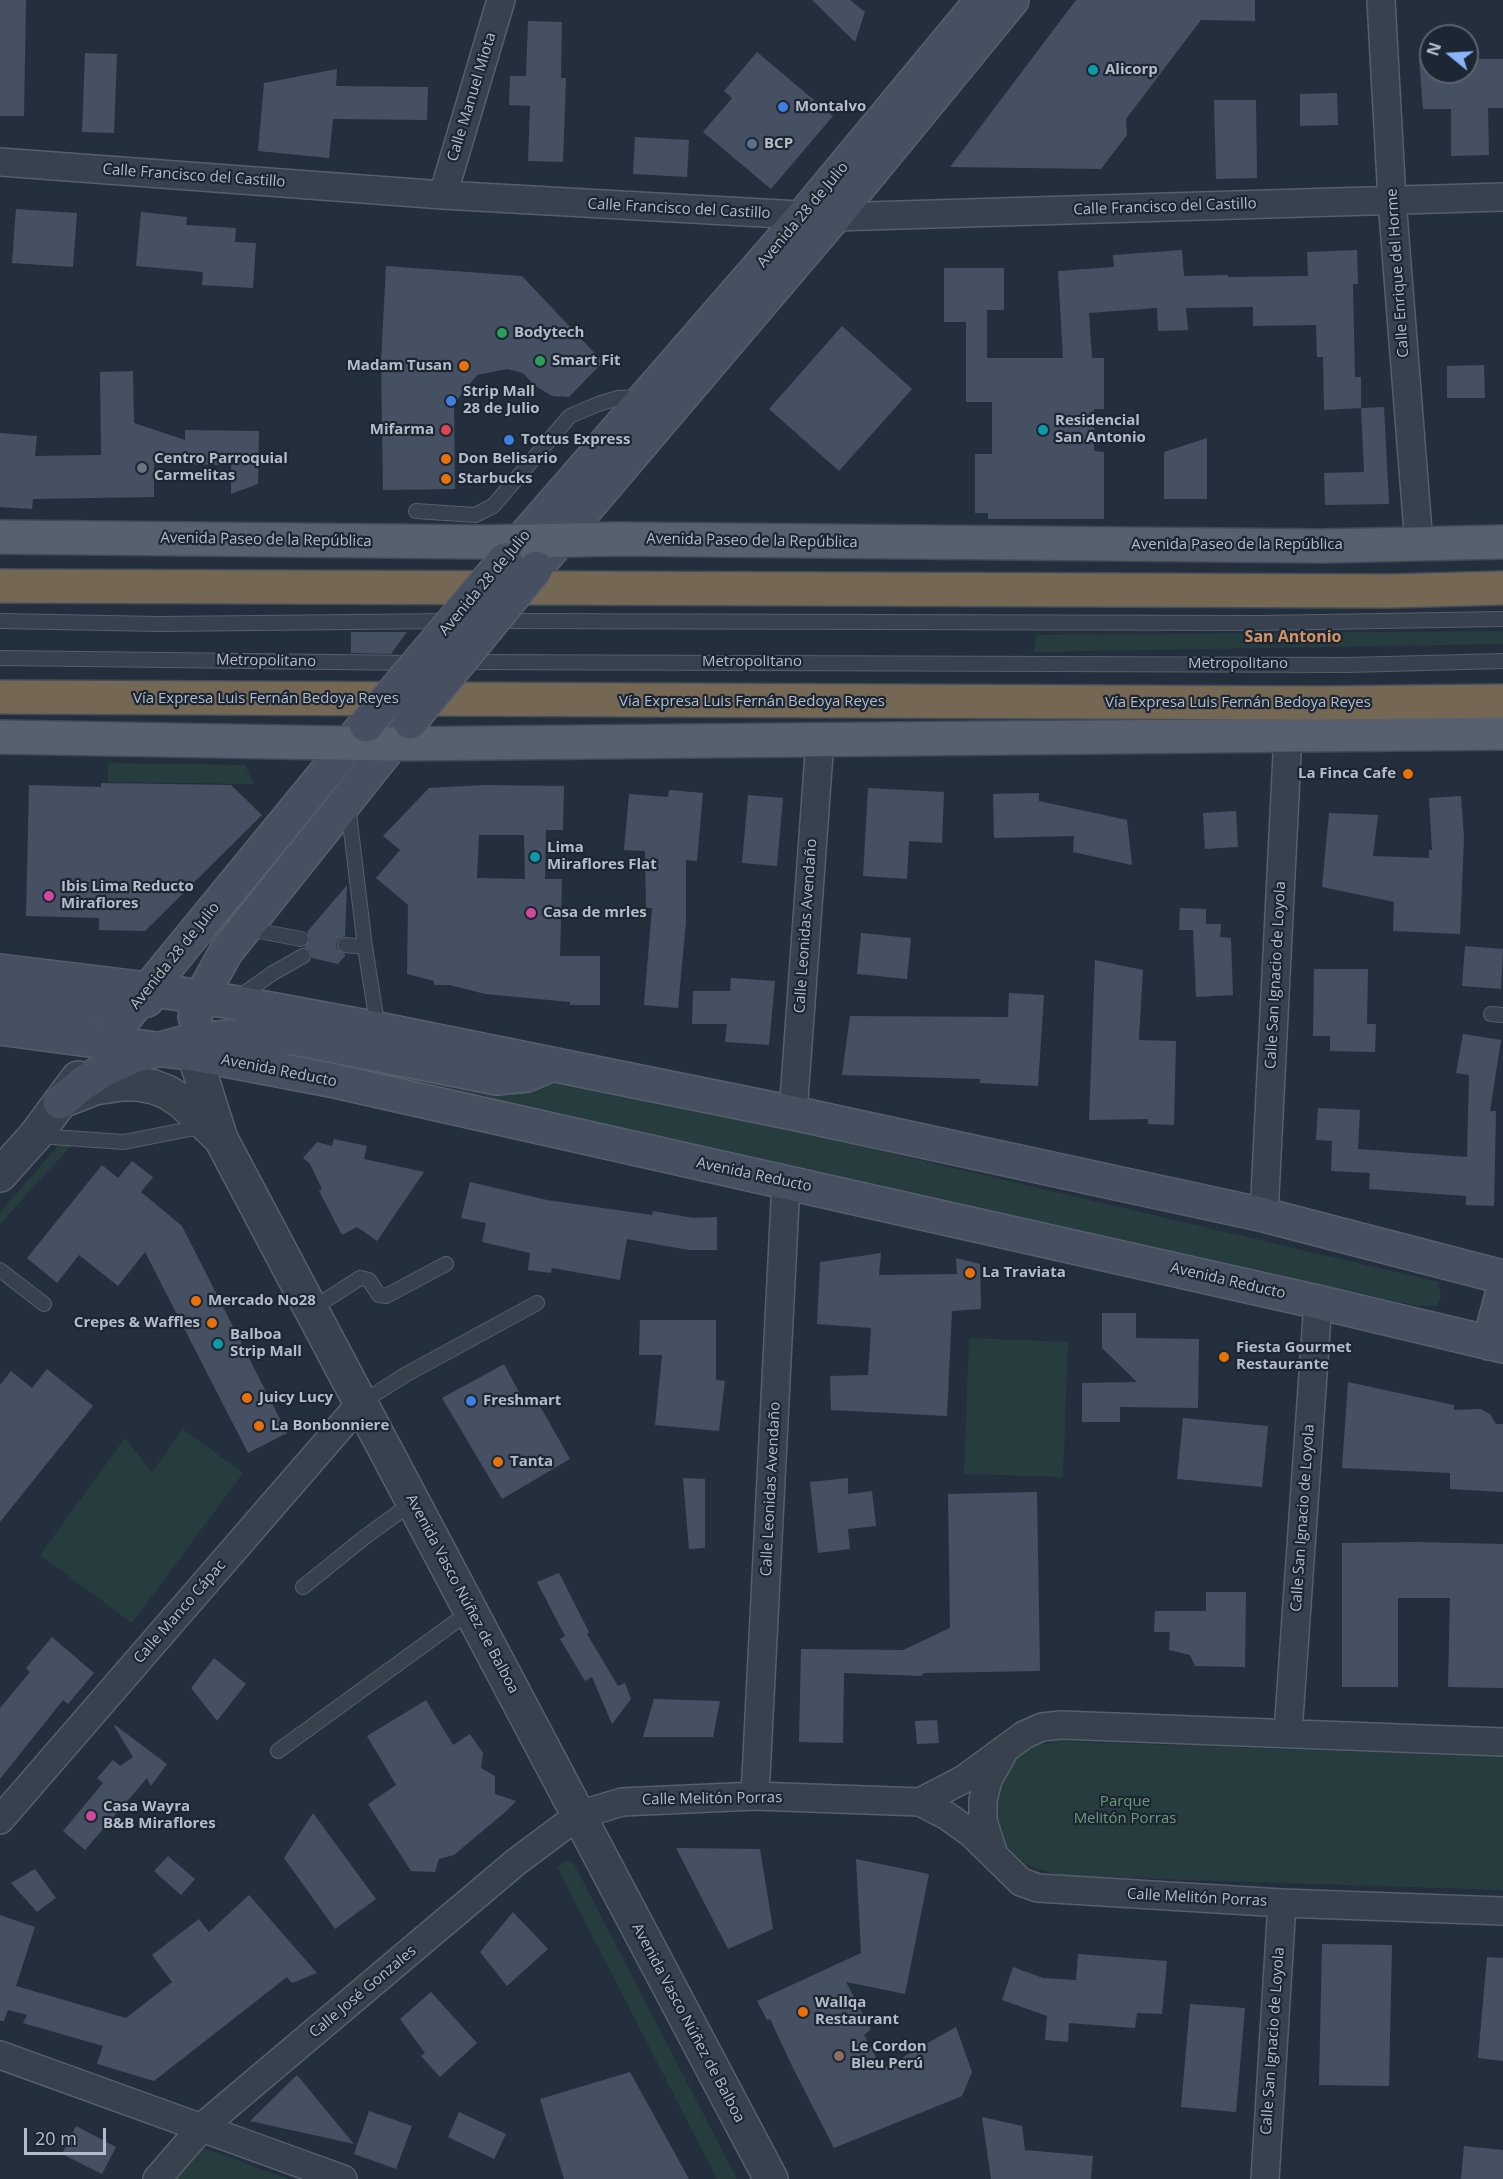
<!DOCTYPE html>
<html>
<head>
<meta charset="utf-8">
<style>
	body { margin:0 }
	#map { position:relative; width:1503px; height:2179px; overflow:hidden; background:#242f3e; font-family:"Open Sans",sans-serif }
	canvas { display:block }
	.north { position:absolute; left:1419px; top:24px; width:60px; height:60px; box-sizing:border-box; background:#1d2633; border:2px solid #59626f; border-radius:50%; rotate:288deg; font-size:16px; font-weight:700; line-height:24px; text-align:center; color:#b4bcc9 }
	.north::after { content:''; display:block; margin:auto; width:21px; height:27px; background:#8ab4f8; clip-path:polygon(50% 0,100% 100%,50% 72%,0 100%) }
	.scale { position:absolute; left:24px; top:2128px; width:82px; height:27px; box-sizing:border-box; border:3px solid #b4bcc9; border-top:0; padding-left:8px; font-size:18px; line-height:21px; white-space:nowrap; color:#b4bcc9; -webkit-text-stroke:4px #1d2633; paint-order:stroke }
</style>
</head>
<body>
<div id="map">
<canvas width="1503" height="2179"></canvas>
<div class="north">N</div>
<div class="scale">20 m</div>
</div>
<script>
const ctx = document.querySelector('canvas').getContext('2d');
ctx.lineJoin = 'round';
function paint(path, color) { ctx.fillStyle = color; ctx.fill(path, 'evenodd'); }
const shape = rows => new Path2D(rows.map(r => 'M' + r).join(''));
function strokePath(path, color, width, dash) { ctx.strokeStyle = color; ctx.lineWidth = width; ctx.lineCap = dash ? 'butt' : 'round'; ctx.setLineDash(dash || []); ctx.stroke(path); }
function drawText(font, color, halo, rows, align = 'center') {
  ctx.font = font + ' "Open Sans",sans-serif'; ctx.lineWidth = 4.5; ctx.setLineDash([]); ctx.textBaseline = 'middle'; ctx.strokeStyle = halo; ctx.fillStyle = color; for (const [text, x, y, turn = 0] of rows) {
    ctx.save(); ctx.translate(x, y); ctx.rotate((+turn || 0) * Math.PI / 180); ctx.textAlign = isNaN(turn) ? turn : align; if (halo) ctx.strokeText(text, 0, 0); ctx.fillText(text, 0, 0); ctx.restore();
  }
}
paint(shape([
	[1503,631,1503,644,1034,652,1036,635],
	[108,763,245,765,254,784,108,782],
	[276,1047,554,1074,1438,1282,1441,1297,1436,1306,1418,1306,274,1053],
	[81,1135,0,1224,0,1212,67,1136],
	[969,1338,1068,1342,1063,1477,964,1474],
	[183,1429,243,1473,132,1623,40,1555,125,1438,152,1472],
	[1057,1741,1503,1757,1503,1890,1062,1876,1030,1866,1006,1851,992,1829,991,1785,1005,1764,1026,1749],
	[565,1861,573,1862,737,2179,717,2179,557,1867],
	[199,2146,288,2179,174,2179]
]), '#263c3f');
paint(shape([
	[0,0,26,0,24,116,0,116],
	[812,0,850,0,865,12,855,42],
	[1076,0,1255,0,1255,21,1201,20,1126,119,1127,135,1101,169,950,167],
	[528,21,562,22,561,78,566,78,563,162,528,161,530,106,509,105,510,76,526,76],
	[757,52,833,116,771,189,703,132,732,98,724,91],
	[85,53,117,54,114,133,82,132],
	[1419,59,1431,59,1431,72,1467,72,1467,59,1503,59,1503,108,1488,108,1489,155,1451,156,1451,109,1423,109],
	[337,69,336,86,428,87,427,120,333,119,329,158,258,151,264,83],
	[1337,93,1338,125,1300,126,1300,94],
	[1214,100,1256,100,1257,178,1216,179],
	[635,137,689,140,687,177,633,174],
	[16,209,77,213,73,267,12,263],
	[141,212,187,217,186,225,236,228,235,242,256,243,253,288,202,285,203,272,136,266],
	[1182,250,1184,276,1228,275,1228,277,1308,276,1307,252,1357,250,1358,284,1353,284,1355,377,1361,377,1361,408,1324,410,1323,357,1317,357,1316,325,1253,326,1253,307,1186,308,1188,330,1158,331,1157,308,1089,313,1092,358,1104,358,1104,409,1094,409,1094,451,1104,452,1104,519,988,519,988,513,975,513,975,454,992,454,992,402,966,402,966,322,944,322,944,268,1004,268,1004,310,987,310,987,358,1063,358,1058,271,1114,267,1113,255],
	[386,266,522,276,603,362,569,397,552,396,534,385,523,373,507,369,477,375,454,404,455,489,383,490,381,362],
	[842,326,912,389,839,471,769,409],
	[1484,365,1485,398,1447,398,1447,366],
	[133,371,134,423,185,440,185,430,259,431,258,484,231,494,231,465,154,464,154,497,33,499,32,509,0,507,0,433,37,436,35,456,101,455,100,372],
	[1384,407,1389,504,1325,505,1324,473,1364,472,1361,408],
	[1207,438,1207,499,1164,499,1164,452],
	[351,632,407,632,391,654,351,653],
	[101,783,231,785,262,815,145,931,99,930,99,918,26,916,29,785,101,787],
	[483,785,564,786,563,830,546,830,545,879,562,879,560,956,600,956,600,1005,570,1005,570,1002,485,994,450,985,434,985,434,981,407,974,408,905,376,878,400,850,383,836,429,788],
	[479,835,524,835,525,879,477,878],
	[868,788,944,792,942,843,909,841,907,879,863,876],
	[669,790,703,793,697,861,686,860,686,922,678,1008,644,1005,652,908,646,908,645,851,624,850,629,794,668,797],
	[1039,793,1039,801,1127,820,1132,865,1073,852,1074,836,994,838,993,794],
	[748,795,783,798,777,866,742,863],
	[1461,796,1464,838,1460,934,1393,931,1394,902,1322,887,1329,813,1378,815,1373,856,1429,858,1429,850,1432,850,1429,798],
	[1236,811,1238,847,1205,849,1203,813],
	[347,885,345,936,338,939,336,945,337,949,345,954,345,956,338,964,312,958,310,951,304,947,310,940,307,932],
	[1180,908,1206,909,1206,924,1221,924,1220,937,1231,938,1233,995,1196,997,1193,930,1179,930],
	[861,933,911,938,907,979,857,974],
	[1465,946,1503,949,1501,989,1462,986],
	[1095,960,1143,970,1139,1040,1176,1041,1174,1125,1148,1124,1148,1119,1089,1120],
	[1314,969,1368,969,1367,1024,1376,1024,1375,1052,1330,1051,1330,1036,1313,1036],
	[731,978,775,981,769,1045,725,1042,727,1024,692,1024,693,991,730,991],
	[1009,993,1044,995,1038,1086,980,1083,980,1079,842,1075,850,1016,1008,1017],
	[1463,1034,1501,1040,1490,1111,1496,1111,1494,1206,1466,1205,1466,1196,1369,1189,1370,1173,1331,1171,1332,1141,1316,1140,1318,1108,1360,1110,1358,1149,1467,1157,1469,1075,1456,1073],
	[334,1139,367,1146,364,1159,424,1172,377,1241,357,1227,342,1235,319,1191,322,1189,310,1164,303,1158,317,1142,332,1146],
	[132,1161,153,1177,141,1192,182,1226,287,1433,248,1453,145,1252,118,1286,79,1255,57,1283,27,1258,102,1165,118,1178],
	[470,1182,547,1200,652,1215,653,1211,693,1218,717,1217,717,1250,689,1250,627,1239,620,1280,552,1268,551,1273,528,1270,530,1253,482,1242,486,1223,461,1218],
	[881,1253,879,1275,957,1274,956,1258,980,1264,981,1309,952,1311,947,1416,831,1410,830,1376,868,1375,871,1328,817,1324,820,1262],
	[1102,1313,1136,1313,1136,1338,1199,1339,1198,1408,1120,1407,1120,1422,1082,1422,1082,1383,1137,1382,1102,1348],
	[640,1320,716,1320,716,1380,725,1381,719,1431,655,1425,662,1355,639,1355],
	[504,1364,526,1405,536,1399,570,1459,502,1499,442,1398],
	[47,1369,93,1406,0,1522,0,1385,11,1371,32,1388],
	[1348,1382,1454,1405,1454,1410,1480,1409,1490,1414,1496,1424,1503,1424,1503,1492,1450,1489,1450,1473,1342,1468],
	[1183,1418,1268,1426,1262,1487,1177,1479],
	[683,1478,705,1479,705,1548,689,1549],
	[848,1478,848,1494,872,1491,876,1526,848,1529,850,1549,818,1553,810,1482],
	[1037,1492,1040,1671,924,1673,921,1676,844,1673,843,1743,799,1742,801,1649,903,1650,950,1628,948,1494],
	[1413,1542,1503,1544,1503,1688,1448,1687,1450,1598,1398,1598,1398,1687,1342,1687,1342,1543],
	[559,1573,589,1632,587,1634,618,1686,625,1683,631,1699,612,1724,592,1677,585,1681,560,1639,565,1636,537,1582],
	[1206,1592,1246,1592,1245,1667,1195,1666,1190,1655,1169,1650,1170,1632,1154,1632,1155,1611,1206,1611],
	[52,1637,94,1673,68,1704,63,1700,0,1779,0,1708,30,1672,26,1668],
	[214,1658,246,1684,217,1721,191,1688],
	[654,1699,720,1701,713,1737,643,1737],
	[426,1700,453,1745,470,1734,483,1753,481,1768,495,1776,495,1794,516,1801,504,1813,454,1855,439,1859,435,1872,411,1871,368,1804,396,1785,367,1736],
	[937,1720,939,1743,917,1744,915,1721],
	[115,1725,167,1764,151,1786,147,1778,85,1850,63,1831,103,1783,97,1778,113,1760,120,1766,133,1757,114,1726],
	[313,1813,376,1899,335,1929,284,1858],
	[676,1848,760,1849,773,1929,728,1949],
	[168,1856,195,1879,181,1895,154,1871],
	[856,1859,929,1874,905,1994,846,1982,871,2029,864,2035,882,2069,956,2027,972,2072,962,2096,834,2148,793,2068,770,2019,767,2020,757,2001,861,1953],
	[35,1869,56,1898,37,1912,11,1883],
	[249,1895,317,1973,292,1983,287,1977,154,2081,97,2064,103,2046,23,2023,27,2015,8,2010,4,2021,0,2021,0,1915,35,1927,16,1986,126,2018,172,1982,152,1955,199,1919,209,1932],
	[513,1912,548,1949,507,1986,480,1952],
	[1322,1944,1392,1945,1389,2086,1319,2085],
	[1078,1954,1167,1961,1162,2014,1137,2013,1135,2028,1069,2023,1068,2042,1045,2040,1047,2016,1002,2000,1013,1967,1043,1978,1076,1980],
	[1487,1957,1503,1958,1503,2061,1478,2058],
	[431,1992,477,2043,440,2077,421,2056,425,2053,400,2019],
	[1190,2004,1245,2008,1236,2112,1181,2107],
	[630,2072,689,2179,564,2179,540,2099],
	[297,2075,354,2144,250,2121],
	[369,2111,412,2126,396,2169,354,2154],
	[459,2112,506,2134,494,2159,448,2137],
	[982,2117,1022,2126,1025,2150,1093,2156,1091,2179,991,2179],
	[76,2126,116,2147,102,2174,62,2154],
	[1464,2146,1503,2150,1503,2179,1461,2179]
]), '#455162');
const service = shape([
	[416,511,475,515,493,506,570,416,598,404,618,398,640,397],
	[0,621,160,624,448,621],
	[497,621,1260,623,1503,619],
	[0,658,415,663],
	[464,662,1347,665,1503,661],
	[348,805,365,947,378,1029],
	[248,929,301,939],
	[345,945,365,947],
	[236,999,273,973,303,956],
	[1491,1014,1503,1015],
	[37,1136,124,1142,205,1126],
	[0,1270,44,1304],
	[312,1309,360,1278,369,1280,379,1295,386,1296,446,1264],
	[361,1403,405,1375,537,1303],
	[303,1587,365,1537,413,1502],
	[278,1751,454,1623,472,1613]
]);
const minor = shape([
	[1381,0,1392,200,1419,545],
	[0,162,443,195,834,217,1503,197],
	[443,195,501,0],
	[793,1113,820,740],
	[1264,1215,1288,735],
	[1288,1733,1318,1302],
	[755,1796,786,1182],
	[920,1802,964,1779,1024,1735,1042,1727,1061,1725,1503,1742],
	[0,1820,361,1403],
	[993,1852,983,1821,983,1800,988,1780,1002,1755],
	[0,2055,343,2179],
	[157,2179,202,2127,516,1862,579,1815,622,1802,755,1796,920,1802,947,1816,971,1833,1021,1882,1038,1888,1282,1903,1503,1911],
	[1265,2179,1282,1903]
]);
const tertiary = shape([
	[194,1054,221,1139,771,2179],
	[67,1099,95,1088,122,1084,139,1084,154,1087,167,1092,181,1101,218,1136],
	[0,1175,35,1136,78,1078]
]);
const secondary = shape([
	[545,557,834,217,1012,0],
	[506,558,803,216,982,0],
	[0,971,148,989,232,1002,378,1029,793,1113,1264,1215,1503,1277],
	[0,999,93,1007,119,1007,147,1000],
	[195,1017,201,997,226,952,407,725],
	[0,1028,194,1054,330,1080,1318,1302,1503,1346],
	[106,1041,364,726],
	[60,1102,82,1084,105,1069,131,1057,193,1040,242,1036,295,1038,497,1078,527,1075,546,1067],
	[1489,1343,1503,1291]
]);
const primary = shape([
	[0,537,485,542,617,539,1322,546,1503,542],
	[0,737,391,744,1503,733]
]);
const motorway = shape([
	[0,586,1390,591,1503,588],
	[0,697,1318,703,1503,701]
]);
strokePath(service, '#565f6c', 16);
strokePath(minor, '#565f6c', 30);
strokePath(tertiary, '#565f6c', 36);
strokePath(secondary, '#565f6c', 36);
strokePath(primary, '#414a57', 36);
strokePath(motorway, '#434c59', 36);
strokePath(service, '#38414e', 14);
strokePath(minor, '#38414e', 27);
strokePath(tertiary, '#38414e', 33);
strokePath(secondary, '#465061', 33);
strokePath(primary, '#56606e', 33);
strokePath(motorway, '#746855', 33);
const secondaryBridge = shape([
	[410,722,536,568],
	[366,725,505,560]
]);
strokePath(secondaryBridge, '#565f6c', 36, []);
strokePath(secondaryBridge, '#465061', 33);
for (const [x, y, r, color] of [
	[1093,70,6,"#0f9aa8"],
	[783,107,6,"#3f7fe0"],
	[752,144,6,"#5c6f8a"],
	[502,333,6,"#2e9e5b"],
	[540,361,6,"#2e9e5b"],
	[464,366,6,"#e8710a"],
	[451,401,6,"#3f7fe0"],
	[446,430,6,"#e0444e"],
	[1043,430,6,"#0f9aa8"],
	[509,440,6,"#3f7fe0"],
	[446,459,6,"#e8710a"],
	[142,468,6,"#6b7280"],
	[446,479,6,"#e8710a"],
	[1408,774,6,"#e8710a"],
	[535,857,6,"#0f9aa8"],
	[49,896,6,"#d1479c"],
	[531,913,6,"#d1479c"],
	[970,1273,6,"#e8710a"],
	[196,1301,6,"#e8710a"],
	[212,1323,6,"#e8710a"],
	[218,1344,6,"#0f9aa8"],
	[1224,1357,6,"#e8710a"],
	[247,1398,6,"#e8710a"],
	[471,1401,6,"#3f7fe0"],
	[259,1426,6,"#e8710a"],
	[498,1462,6,"#e8710a"],
	[91,1816,6,"#d1479c"],
	[803,2012,6,"#e8710a"],
	[839,2056,6,"#8d6e63"]
]) { const dot = new Path2D(); dot.arc(x, y, r, 0, 2 * Math.PI); ctx.fillStyle = color; ctx.fill(dot); strokePath(dot, '#1d2633', 2); }
drawText('bold 15px', '#b4bcc9', '#1d2633', [
	["Alicorp",1105,70],
	["Montalvo",795,107],
	["BCP",764,144],
	["Bodytech",514,333],
	["Smart Fit",552,361],
	["Madam Tusan",452,366,"right"],
	["Strip Mall",463,392],
	["28 de Julio",463,409],
	["Residencial",1055,421],
	["San Antonio",1055,438],
	["Mifarma",434,430,"right"],
	["Tottus Express",521,440],
	["Centro Parroquial",154,459],
	["Carmelitas",154,476],
	["Don Belisario",458,459],
	["Starbucks",458,479],
	["La Finca Cafe",1396,774,"right"],
	["Lima",547,848],
	["Miraflores Flat",547,865],
	["Ibis Lima Reducto",61,887],
	["Miraflores",61,904],
	["Casa de mrles",543,913],
	["La Traviata",982,1273],
	["Mercado No28",208,1301],
	["Crepes & Waffles",200,1323,"right"],
	["Balboa",230,1335],
	["Strip Mall",230,1352],
	["Fiesta Gourmet",1236,1348],
	["Restaurante",1236,1365],
	["Juicy Lucy",259,1398],
	["Freshmart",483,1401],
	["La Bonbonniere",271,1426],
	["Tanta",510,1462],
	["Casa Wayra",103,1807],
	["B&B Miraflores",103,1824],
	["Wallqa",815,2003],
	["Restaurant",815,2020],
	["Le Cordon",851,2047],
	["Bleu Perú",851,2064]
], 'left');
drawText('15px', '#b4bcc9', '#1d2633', [
	["Calle Manuel Miota",472,97,-73],
	["Calle Francisco del Castillo",194,176,4],
	["Calle Francisco del Castillo",1165,207,-2],
	["Calle Francisco del Castillo",679,209,3],
	["Avenida 28 de Julio",803,215,-50],
	["Calle Enrique del Horme",1398,273,-94],
	["Avenida Paseo de la República",266,540,1],
	["Avenida Paseo de la República",752,541,1],
	["Avenida Paseo de la República",1237,545],
	["Avenida 28 de Julio",485,583,-50],
	["Metropolitano",266,661,1],
	["Metropolitano",752,662],
	["Metropolitano",1238,664],
	["Vía Expresa Luis Fernán Bedoya Reyes",266,699],
	["Vía Expresa Luis Fernán Bedoya Reyes",752,702],
	["Vía Expresa Luis Fernán Bedoya Reyes",1238,703],
	["Calle Leonidas Avendaño",806,926,-86],
	["Avenida 28 de Julio",175,956,-51],
	["Calle San Ignacio de Loyola",1276,975,-87],
	["Avenida Reducto",279,1071,11],
	["Avenida Reducto",754,1175,12],
	["Avenida Reducto",1228,1281,13],
	["Calle Leonidas Avendaño",771,1489,-87],
	["Calle San Ignacio de Loyola",1303,1518,-86],
	["Avenida Vasco Núñez de Balboa",462,1594,62],
	["Calle Manco Cápac",180,1612,-49],
	["Calle Melitón Porras",712,1799,-1],
	["Calle Melitón Porras",1197,1898,3],
	["Calle José Gonzales",363,1992,-40],
	["Avenida Vasco Núñez de Balboa",688,2023,62],
	["Calle San Ignacio de Loyola",1273,2041,-86]
]);
drawText('15px', '#6b9a76', '#1d2633', [
	["Parque",1125,1802],
	["Melitón Porras",1125,1819]
]);
drawText('bold 16px', '#d59563', '#1d2633', [
	["San Antonio",1293,637]
]);
</script>
</body>
</html>
